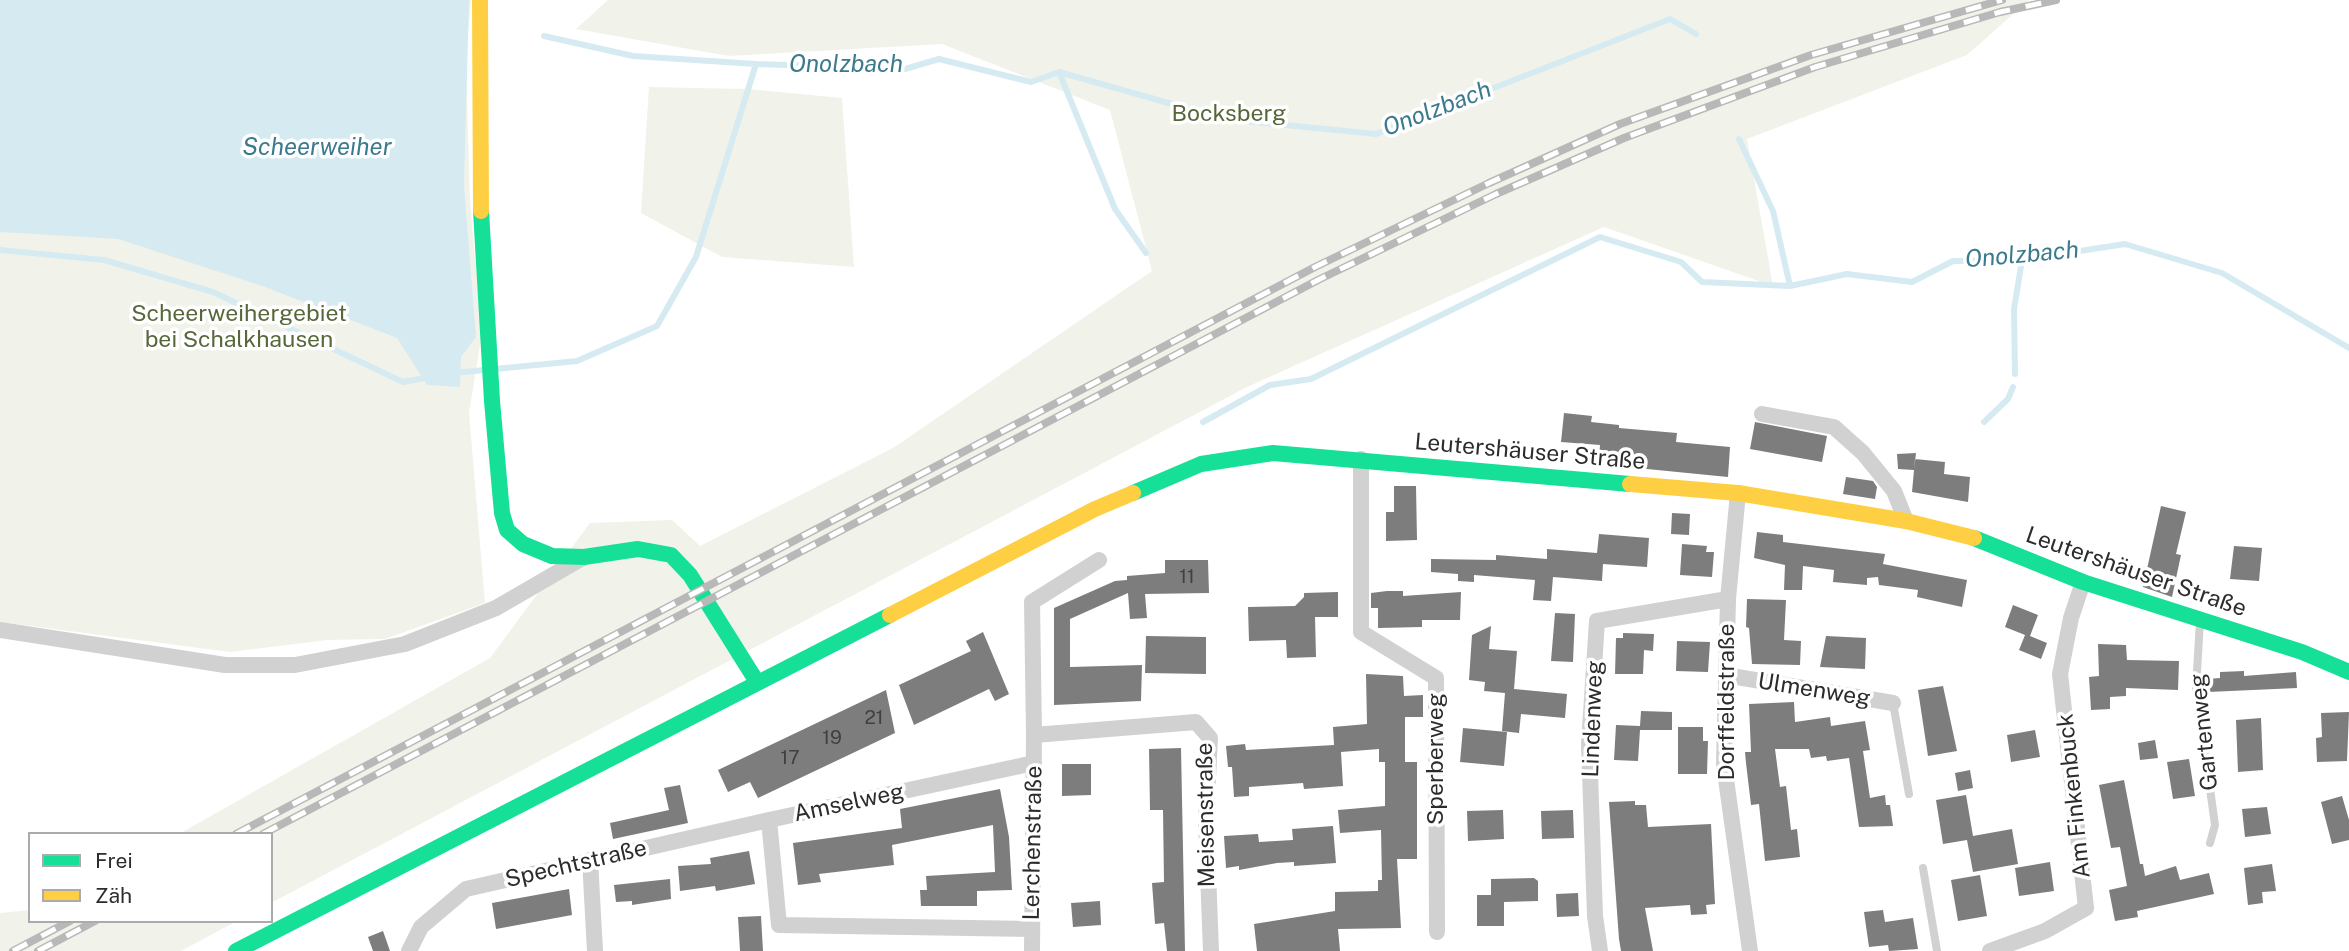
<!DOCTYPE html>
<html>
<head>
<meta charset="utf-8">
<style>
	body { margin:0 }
	#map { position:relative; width:2349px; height:951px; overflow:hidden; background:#fff; font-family:"Public Sans",sans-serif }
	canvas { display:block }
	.legend { position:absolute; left:28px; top:832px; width:245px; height:91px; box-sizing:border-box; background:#fff; border:2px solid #ababab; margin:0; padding:9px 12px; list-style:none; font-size:21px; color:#2c2c2c }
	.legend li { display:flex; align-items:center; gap:14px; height:35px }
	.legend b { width:35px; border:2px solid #ababab }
</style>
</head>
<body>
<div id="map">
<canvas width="2349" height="951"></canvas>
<ul class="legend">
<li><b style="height:9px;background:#16e098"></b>Frei</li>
<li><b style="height:9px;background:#ffcf43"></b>Zäh</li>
</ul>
</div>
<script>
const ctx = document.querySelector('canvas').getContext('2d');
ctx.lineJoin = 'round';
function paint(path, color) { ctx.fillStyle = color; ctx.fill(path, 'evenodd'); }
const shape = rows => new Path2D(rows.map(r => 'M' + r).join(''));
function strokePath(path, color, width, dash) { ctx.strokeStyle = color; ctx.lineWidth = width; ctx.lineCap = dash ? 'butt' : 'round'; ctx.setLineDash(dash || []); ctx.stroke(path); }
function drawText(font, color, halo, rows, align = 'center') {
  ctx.font = font + ' "Public Sans",sans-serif'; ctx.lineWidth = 7; ctx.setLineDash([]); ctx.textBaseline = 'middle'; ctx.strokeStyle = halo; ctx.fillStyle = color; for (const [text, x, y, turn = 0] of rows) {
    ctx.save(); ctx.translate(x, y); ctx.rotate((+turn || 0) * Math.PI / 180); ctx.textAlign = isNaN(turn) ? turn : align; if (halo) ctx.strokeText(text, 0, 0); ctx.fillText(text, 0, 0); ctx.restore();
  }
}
paint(shape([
	[0,0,471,0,466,60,470,202,482,333,469,413,485,603,385,639,327,640,230,652,0,622],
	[608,0,2029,0,1967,55,1747,139,1773,286,1604,227,1247,387,271,903,271,834,179,834,490,658,590,523,672,520,700,546,893,448,1152,271,1110,110,942,44,729,56,576,29],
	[649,87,748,89,842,98,854,267,722,257,641,213],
	[30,910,30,921,237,921,181,951,0,951,0,913]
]), '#f1f3ea');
paint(shape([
	[0,0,469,0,464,186,476,337,461,357,460,387,427,385,397,338,262,286,118,239,0,232]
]), '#d6ebf1');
strokePath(shape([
	[544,36,633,56,756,64,905,69,939,59,1031,82,1059,72,1225,119,1376,134,1670,19,1696,34],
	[1059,72,1115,209,1146,253],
	[1739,139,1773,211,1790,286,1847,274,1912,282,1953,261,2022,260,2125,244,2222,273,2349,348],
	[0,250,104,260,213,292,403,382,430,377],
	[454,373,577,361,657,326,696,257,756,64],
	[2015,374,2014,309,2022,260],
	[1203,422,1270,385,1311,379,1600,237,1681,262,1702,282,1790,286],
	[1984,422,2008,399,2013,387]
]), '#d6ebf1', 6);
paint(shape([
	[1564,413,1592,416,1591,422,1619,425,1619,428,1677,433,1676,442,1730,447,1728,477,1637,468,1637,463,1599,459,1600,445,1561,442],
	[1755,422,1827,436,1822,462,1750,449],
	[1916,453,1914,470,1898,469,1897,454],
	[1915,459,1945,462,1944,474,1970,477,1968,502,1912,492],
	[1846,477,1873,481,1877,487,1875,499,1843,494],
	[1394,486,1416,486,1417,540,1386,541,1386,512,1394,512],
	[2161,506,2186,512,2176,554,2181,555,2172,597,2143,587],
	[1672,513,1690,514,1689,535,1671,534],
	[1757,532,1783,535,1783,542,1885,554,1883,564,1967,580,1962,607,1917,597,1918,590,1879,585,1878,577,1867,578,1867,585,1833,582,1834,570,1803,566,1802,590,1784,590,1785,565,1754,558],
	[1599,534,1649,538,1647,567,1603,564,1602,581,1553,577,1551,601,1533,600,1535,580,1474,575,1474,582,1458,581,1458,574,1431,572,1431,559,1496,560,1496,555,1547,559,1547,549,1597,553],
	[1682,544,1707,546,1706,552,1714,552,1712,577,1680,575],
	[2234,546,2262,548,2259,581,2230,579],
	[1165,560,1208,560,1209,593,1145,594,1147,618,1130,619,1128,593,1070,619,1070,667,1142,665,1141,701,1054,705,1054,608,1115,581,1127,580,1127,576,1165,573],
	[1387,591,1403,591,1403,596,1461,592,1460,620,1422,620,1422,627,1378,628,1378,608,1371,608,1371,593],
	[1338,592,1338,617,1315,617,1316,657,1287,658,1286,640,1249,641,1248,607,1295,606,1304,597,1304,593],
	[1747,599,1786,600,1784,640,1801,641,1800,665,1752,664,1749,628,1746,627],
	[2013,605,2038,615,2030,636,2047,643,2041,659,2019,650,2025,635,2005,627],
	[1555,613,1575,614,1573,662,1551,661],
	[1491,626,1489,649,1517,651,1514,689,1567,694,1565,718,1521,714,1519,733,1502,731,1505,693,1484,691,1485,682,1469,680,1472,635],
	[983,632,1009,694,995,701,989,689,914,725,899,685,971,651,966,641],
	[1623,633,1654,634,1653,651,1644,650,1643,674,1615,674,1616,638,1623,638],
	[1146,636,1206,637,1206,674,1145,673],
	[1826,636,1866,638,1865,669,1820,667],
	[1677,641,1710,642,1708,672,1676,671],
	[2098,644,2126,645,2127,660,2179,661,2178,690,2126,688,2126,696,2110,697,2110,709,2091,710,2089,677,2099,676],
	[2244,671,2244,676,2296,672,2297,688,2208,692,2208,679,2220,678,2220,672],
	[1366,674,1403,676,1404,696,1423,695,1423,717,1405,717,1405,762,1417,762,1417,859,1397,859,1401,928,1338,929,1340,951,1257,951,1254,924,1335,911,1335,892,1378,891,1378,880,1382,880,1381,830,1340,833,1338,810,1385,806,1385,762,1379,762,1379,749,1341,752,1343,786,1304,789,1303,783,1249,787,1249,796,1234,797,1232,767,1228,767,1226,746,1245,744,1246,750,1334,745,1333,727,1367,724],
	[1943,686,1957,751,1928,756,1918,690],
	[886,690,895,733,758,798,750,782,728,792,718,770],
	[1794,702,1795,722,1830,717,1831,726,1865,721,1870,750,1863,751,1870,798,1885,795,1886,805,1890,805,1893,826,1859,827,1849,758,1827,761,1826,756,1811,758,1809,749,1775,749,1780,787,1786,786,1791,830,1797,829,1800,857,1765,861,1759,804,1751,805,1746,763,1745,752,1751,752,1749,704],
	[1641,711,1672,712,1672,730,1640,730,1638,761,1614,760,1616,725,1640,726],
	[2349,712,2347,761,2317,762,2316,738,2322,737,2321,713],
	[2261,718,2263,770,2238,772,2236,720],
	[1678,727,1703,727,1703,741,1708,741,1707,774,1678,774],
	[1463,728,1507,732,1504,766,1460,762],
	[2035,730,2040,757,2011,762,2007,735],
	[2155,740,2158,758,2140,760,2138,743],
	[1181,748,1185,951,1167,951,1164,923,1155,924,1152,883,1164,882,1163,810,1150,810,1149,749],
	[2189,759,2195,796,2173,799,2167,762],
	[1062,764,1091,764,1091,795,1062,796],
	[1970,770,1973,788,1958,791,1955,773],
	[2124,780,2140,864,2143,864,2145,876,2176,866,2180,880,2209,873,2214,894,2137,911,2138,917,2115,921,2109,890,2127,886,2120,847,2111,848,2099,785],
	[680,785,688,823,613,839,610,823,669,810,664,788],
	[1000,789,1009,837,1012,890,977,891,977,906,921,906,920,890,927,890,926,876,995,872,993,825,892,845,894,865,819,874,821,882,798,885,793,843,902,828,900,809],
	[1966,795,1973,836,2012,829,2018,864,1973,872,1967,840,1943,844,1936,800],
	[2342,796,2349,820,2349,840,2332,844,2321,802],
	[1635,801,1635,805,1646,805,1648,827,1711,824,1715,904,1706,905,1707,914,1691,915,1690,905,1645,908,1653,951,1621,951,1619,939,1609,802],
	[2267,807,2271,834,2245,837,2242,809],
	[1503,810,1504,839,1468,841,1467,811],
	[1573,810,1574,838,1542,839,1541,811],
	[1333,826,1336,863,1294,866,1294,862,1277,863,1239,870,1239,866,1226,868,1224,836,1258,834,1259,842,1293,840,1292,829],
	[749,851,755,884,716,891,715,886,680,891,678,866,711,864,710,858],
	[2050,862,2054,891,2019,896,2015,868],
	[2272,864,2276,891,2262,892,2263,903,2248,905,2244,868],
	[1980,875,1987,916,1958,921,1951,880],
	[1534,878,1538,881,1538,901,1504,902,1504,926,1477,926,1477,895,1491,895,1491,879],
	[670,879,671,899,632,905,632,901,616,902,614,885],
	[569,889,572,915,496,929,492,903],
	[1578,893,1579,916,1557,917,1556,894],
	[1100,901,1101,925,1073,927,1071,903],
	[1883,910,1885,922,1913,918,1918,949,1889,951,1888,945,1869,947,1864,912],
	[761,916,763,951,740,951,738,917],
	[383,931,390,951,373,951,368,937]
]), '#7d7d7d');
strokePath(shape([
	[2200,621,2196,688,2215,825,2210,843],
	[1893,703,1909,794],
	[1923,868,1937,951]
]), '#d1d1d1', 8);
strokePath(shape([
	[1762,414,1834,427,1863,453,1894,491,1906,521],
	[1361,459,1361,632,1436,678,1437,932],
	[1738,493,1728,599,1724,765,1750,951],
	[1099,560,1032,602,1034,735,1196,722,1210,738,1206,820,1211,951],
	[0,630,225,665,295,665,405,644,496,608,584,557],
	[1725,675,1893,703],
	[590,860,595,951],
	[1032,929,779,925,769,820,1034,763],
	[409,951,421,927,466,889,769,820],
	[1032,951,1034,735],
	[1600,951,1595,916,1589,744,1597,621,1728,599],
	[1990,951,2045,931,2086,908,2060,674,2071,618,2083,582]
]), '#d1d1d1', 16);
strokePath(shape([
	[481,211,492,401,502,513,507,530,523,544,552,556,584,557,638,549,671,555,690,575,757,682],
	[1133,493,1201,464,1273,453,1630,484],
	[1974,538,2083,582,2302,652,2349,672],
	[236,951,890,615]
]), '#16e098', 16);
strokePath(shape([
	[480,0,481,211],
	[1630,484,1738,493,1906,521,1974,538],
	[890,615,1095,509,1133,493]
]), '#ffcf43', 16);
const rail = shape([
	[236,834,1315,267,1489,183,1620,124,1811,55,2002,0],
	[263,834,1320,279,1496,194,1624,138,1815,67,2000,12,2056,0],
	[13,951,70,921],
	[38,951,95,921]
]);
strokePath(rail, '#b8b8b8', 8);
strokePath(rail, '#fff', 5, [16]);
drawText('19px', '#404040', null, [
	["11",1187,577],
	["21",874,718],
	["19",832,738],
	["17",790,758]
]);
drawText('23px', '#56683a', '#fff', [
	["Bocksberg",1229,114],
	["Scheerweihergebiet",239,314],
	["bei Schalkhausen",239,340]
]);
drawText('23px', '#2c2c2c', '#fff', [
	["Leutershäuser Straße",1530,452,5],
	["Leutershäuser Straße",2136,572,19],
	["Ulmenweg",1814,690,9],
	["Dorffeldstraße",1727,702,-90],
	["Lindenweg",1593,719,-88],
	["Gartenweg",2204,732,-96],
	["Sperberweg",1436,759,-90],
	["Am Finkenbuck",2074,796,-96],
	["Amselweg",849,803,-12],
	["Meisenstraße",1206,815,-91],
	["Lerchenstraße",1033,843,-89],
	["Spechtstraße",576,864,-13]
]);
drawText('italic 24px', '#3b7a8e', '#fff', [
	["Onolzbach",846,65],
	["Onolzbach",1437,109,-21],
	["Scheerweiher",317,148],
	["Onolzbach",2022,255,-5]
]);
</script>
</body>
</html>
